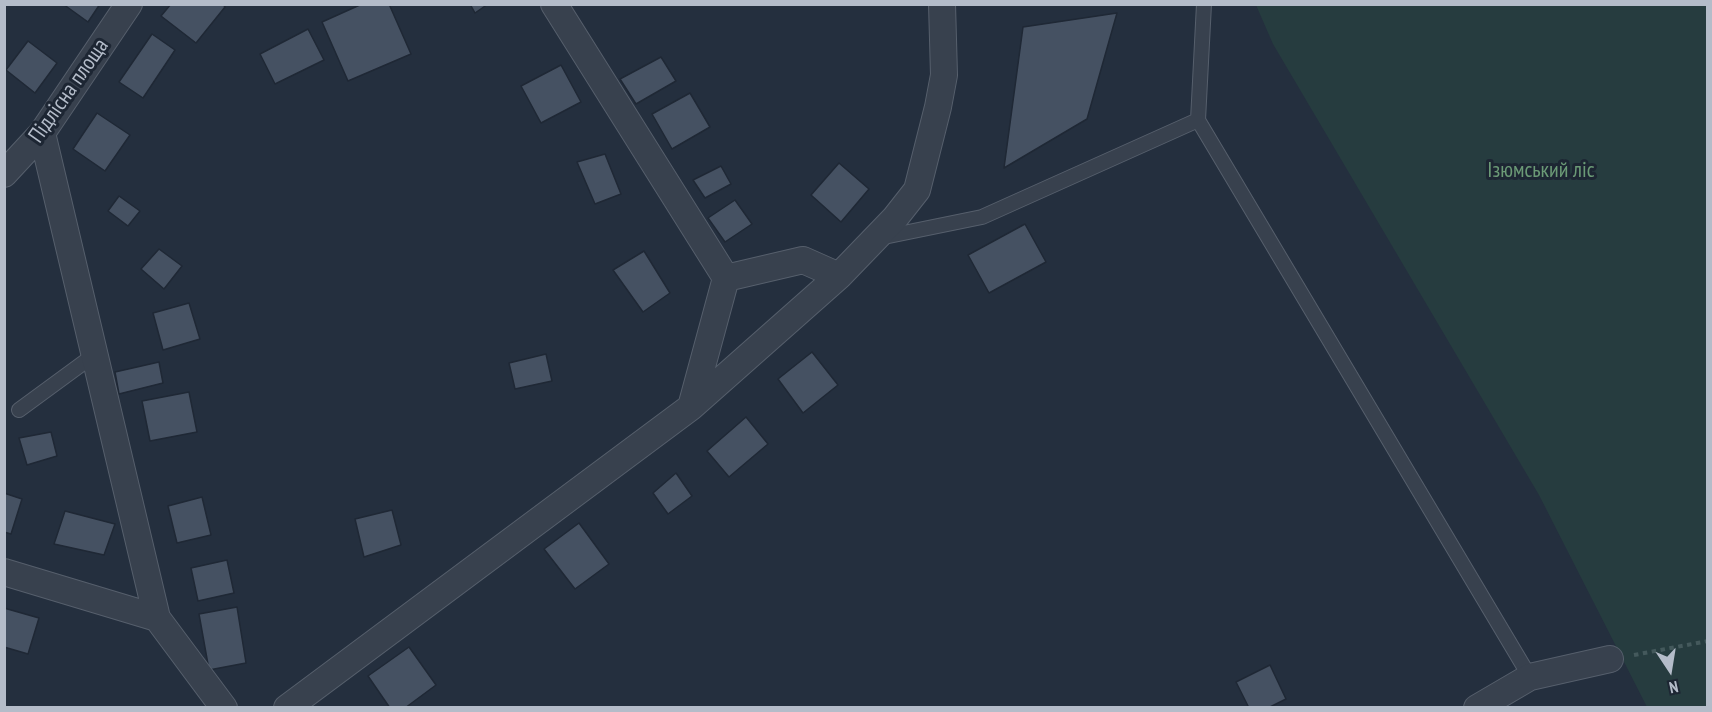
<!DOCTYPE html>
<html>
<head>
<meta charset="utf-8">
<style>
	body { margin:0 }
	#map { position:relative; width:1712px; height:712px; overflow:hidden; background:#242f3e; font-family:"PT Sans Narrow",sans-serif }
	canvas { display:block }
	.frame { position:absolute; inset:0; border:6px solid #b4bcc9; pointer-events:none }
	.north { position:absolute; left:1640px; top:640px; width:60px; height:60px; -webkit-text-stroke:4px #1d2633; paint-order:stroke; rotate:168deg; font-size:16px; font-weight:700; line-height:24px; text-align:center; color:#b4bcc9 }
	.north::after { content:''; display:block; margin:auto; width:21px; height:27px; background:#b4bcc9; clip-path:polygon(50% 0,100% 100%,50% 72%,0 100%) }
</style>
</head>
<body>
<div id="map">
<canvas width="1712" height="712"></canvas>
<div class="frame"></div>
<div class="north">N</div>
</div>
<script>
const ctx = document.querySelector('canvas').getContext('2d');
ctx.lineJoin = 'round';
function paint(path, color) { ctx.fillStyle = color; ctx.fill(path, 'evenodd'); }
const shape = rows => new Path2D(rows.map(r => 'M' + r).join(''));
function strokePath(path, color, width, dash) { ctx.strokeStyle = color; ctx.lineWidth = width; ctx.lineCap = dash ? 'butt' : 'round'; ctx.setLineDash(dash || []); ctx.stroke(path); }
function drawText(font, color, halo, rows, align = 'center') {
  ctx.font = font + ' "PT Sans Narrow",sans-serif'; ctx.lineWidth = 6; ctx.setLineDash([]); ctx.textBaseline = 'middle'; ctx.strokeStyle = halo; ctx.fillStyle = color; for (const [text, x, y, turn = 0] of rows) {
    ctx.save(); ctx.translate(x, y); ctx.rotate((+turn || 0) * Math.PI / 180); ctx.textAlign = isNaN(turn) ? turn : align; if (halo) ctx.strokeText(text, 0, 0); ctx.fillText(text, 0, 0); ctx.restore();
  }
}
paint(shape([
	[1256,5,1707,5,1707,707,1647,707,1539,495,1273,44]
]), '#263c3f');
const building = shape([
	[63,4,100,4,88,22,63,4],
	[171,4,223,4,225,7,196,43,161,16,171,4],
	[362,4,389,4,411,54,348,81,322,22,362,4],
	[470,4,488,4,475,13,470,4],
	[1117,13,1087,119,1004,168,1023,27,1117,13],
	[308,29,324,60,275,84,260,54,308,29],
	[152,34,175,50,143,98,119,82,152,34],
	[28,41,57,63,35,93,6,70,28,41],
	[661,57,676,81,636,104,620,79,661,57],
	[561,65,581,102,541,123,521,86,561,65],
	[690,93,710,127,672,149,652,114,690,93],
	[97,113,130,135,105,171,73,149,97,113],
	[605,154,621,194,595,204,577,162,605,154],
	[839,163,869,189,841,222,811,195,839,163],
	[721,166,731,184,705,198,693,180,721,166],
	[119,196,140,211,128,226,108,211,119,196],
	[735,200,752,224,725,242,708,218,735,200],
	[1025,224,1046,262,989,293,968,255,1025,224],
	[159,249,182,266,164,289,141,269,159,249],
	[644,251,670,293,643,312,613,270,644,251],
	[189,303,200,339,163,350,153,313,189,303],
	[812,352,838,385,803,413,778,379,812,352],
	[546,354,552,381,515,389,509,363,546,354],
	[159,362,163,383,119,394,115,372,159,362],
	[189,392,197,432,150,441,142,401,189,392],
	[746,417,768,444,729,477,707,451,746,417],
	[51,432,57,456,27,465,19,438,51,432],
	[676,473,692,496,668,514,653,493,676,473],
	[4,493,22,499,11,534,4,532,4,493],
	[202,497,211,535,177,543,168,506,202,497],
	[392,510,401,545,364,557,355,519,392,510],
	[65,511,115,524,104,555,54,544,65,511],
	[579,523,609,564,575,589,544,549,579,523],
	[227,560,234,593,198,601,191,568,227,560],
	[237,607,246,663,209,670,199,614,237,607],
	[4,608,39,618,28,654,4,647,4,608],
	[409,647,436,685,405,708,390,708,368,676,409,647],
	[1270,665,1286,699,1268,708,1249,708,1236,682,1270,665]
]);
paint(building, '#455162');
strokePath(building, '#1f2835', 1.5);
const service = shape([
	[1198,120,1204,4],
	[879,238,982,217,1198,120,1530,677],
	[19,410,94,355]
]);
const minor = shape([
	[42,133,157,618,224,708],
	[4,174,42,133,129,4],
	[726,278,803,260,839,276,895,218,917,190,938,107,944,75,942,4],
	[691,407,839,276],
	[4,572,157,618],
	[287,708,691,407,726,278,554,4],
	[1477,708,1530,677,1610,659]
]);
strokePath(service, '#565f6c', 16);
strokePath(minor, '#565f6c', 28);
strokePath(shape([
	[1634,655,1708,641]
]), '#44595c', 4, [4.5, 4.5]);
strokePath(service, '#38414e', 14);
strokePath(minor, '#38414e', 26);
drawText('22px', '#b4bcc9', '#1d2633', [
	["Підлісна площа",69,91,-55]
]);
drawText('22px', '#6b9a76', '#1d2633', [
	["Ізюмський ліс",1541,171]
]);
</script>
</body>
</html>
